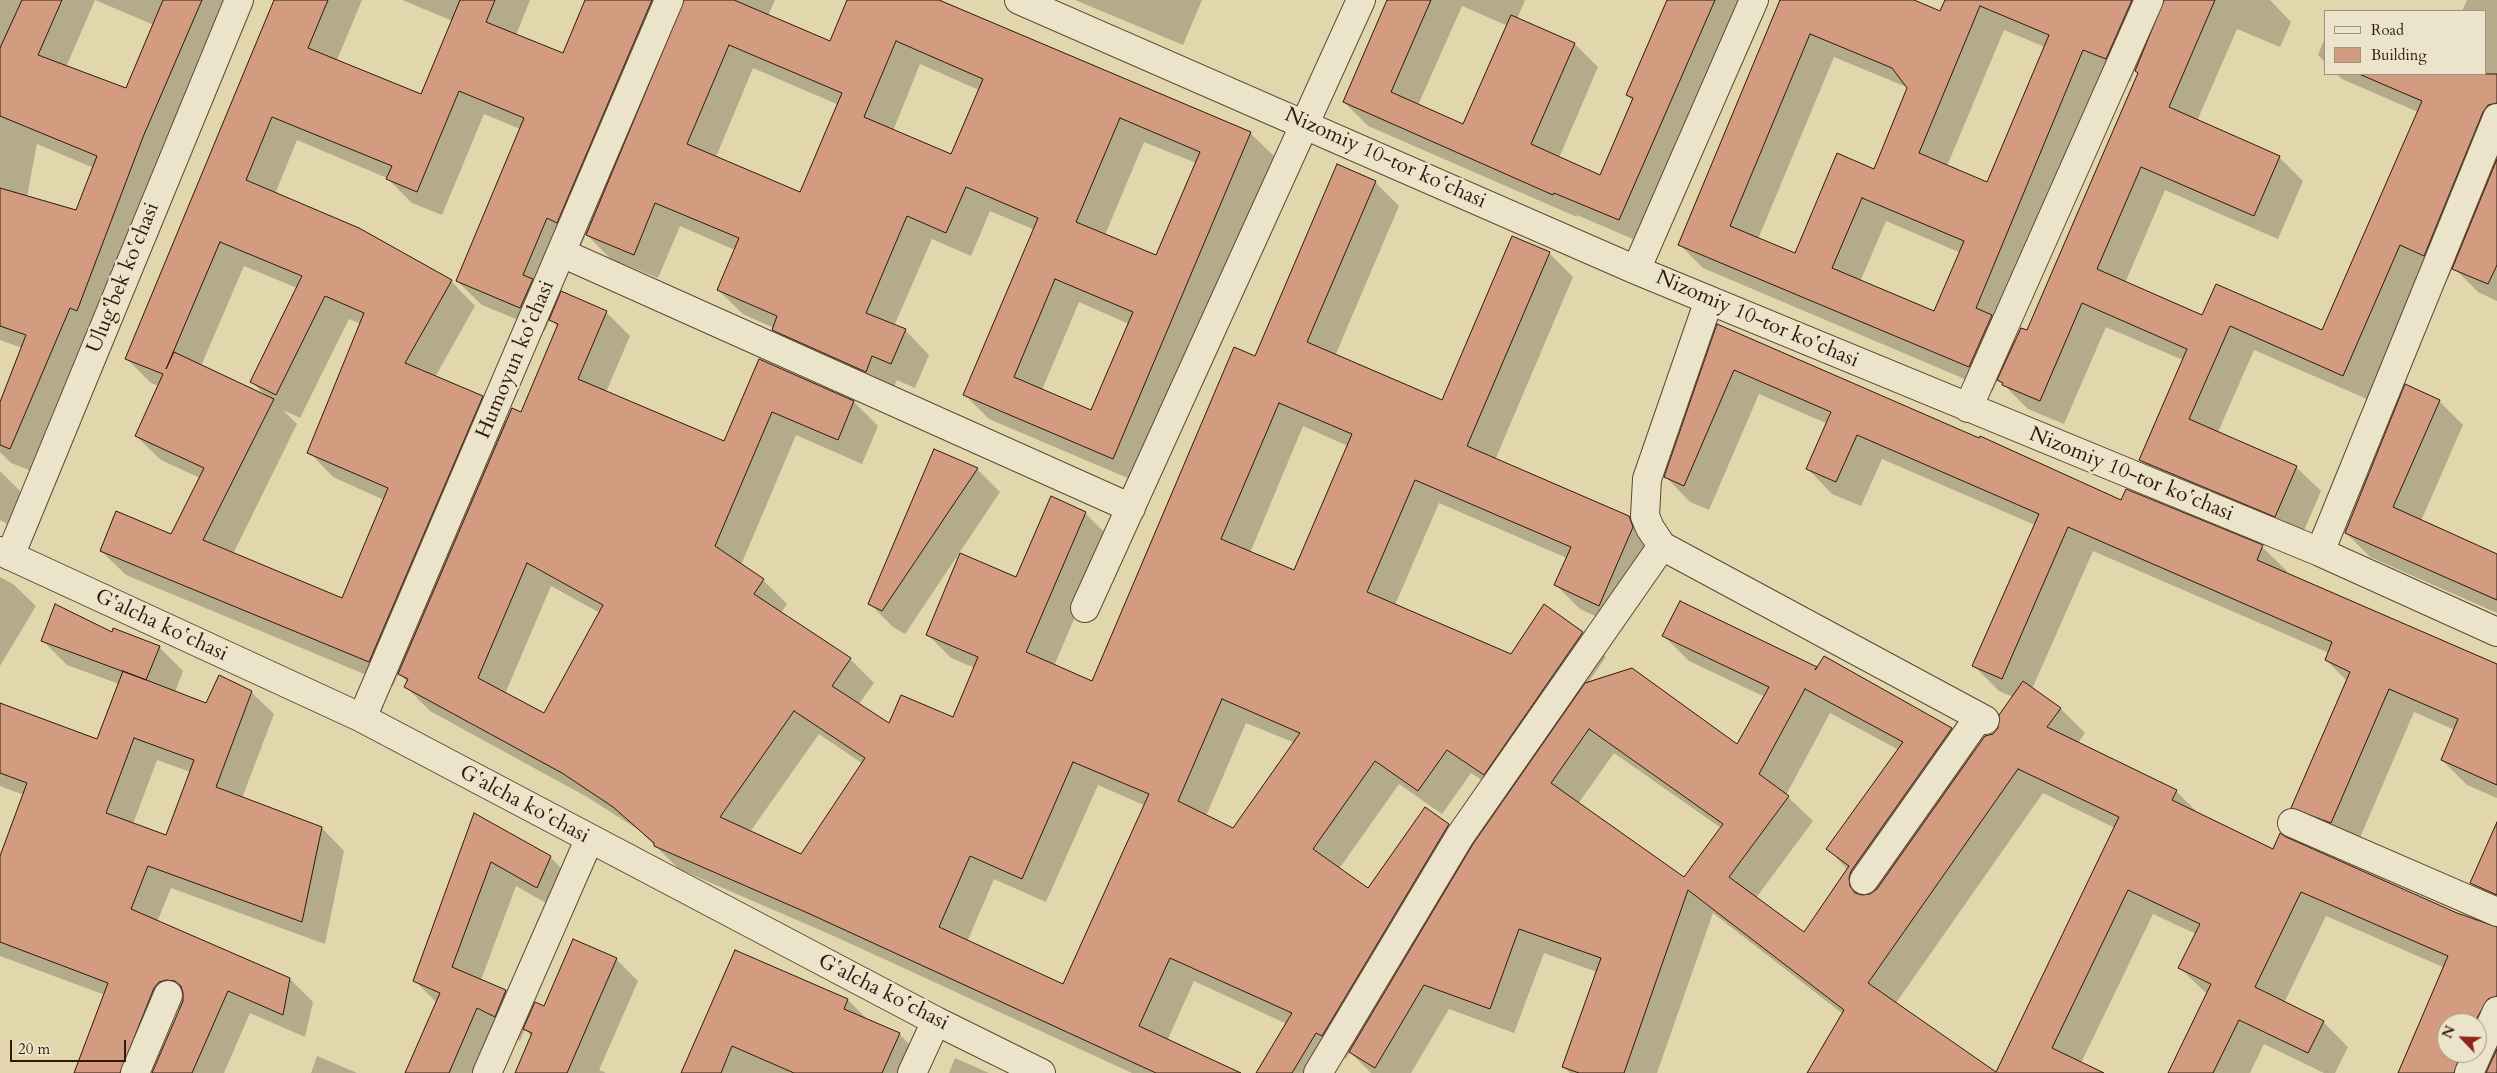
<!DOCTYPE html>
<html>
<head>
<meta charset="utf-8">
<style>
	body { margin:0 }
	#map { position:relative; width:2497px; height:1073px; overflow:hidden; background:#e2d6ad; font-family:Cardo,serif }
	canvas { display:block }
	.legend { position:absolute; left:2324px; top:10px; width:162px; height:65px; box-sizing:border-box; background:#ece4ca; border:1px solid #a0937e; margin:0; padding:6px 9px; list-style:none; font-size:15px; color:#2f190d }
	.legend li { display:flex; align-items:center; gap:10px; height:25px }
	.legend b { width:25px; border:1px solid #a0937e }
	.north { position:absolute; left:2437px; top:1013px; width:50px; height:50px; box-sizing:border-box; background:#ece4ca; border:1px solid #a0937e; border-radius:50%; rotate:294deg; font-size:14px; font-weight:700; line-height:20px; text-align:center; color:#2f190d }
	.north::after { content:''; display:block; margin:auto; width:18px; height:22px; background:#8f2418; clip-path:polygon(50% 0,100% 100%,50% 72%,0 100%) }
	.scale { position:absolute; left:10px; top:1040px; width:116px; height:22px; box-sizing:border-box; border:2px solid #2f190d; border-top:0; padding-left:6px; font-size:15px; line-height:18px; white-space:nowrap; color:#2f190d; -webkit-text-stroke:4px #ece4ca; paint-order:stroke }
</style>
</head>
<body>
<div id="map">
<canvas width="2497" height="1073"></canvas>
<ul class="legend">
<li><b style="height:6px;background:#ece4ca"></b>Road</li>
<li><b style="height:14px;background:#d39c80"></b>Building</li>
</ul>
<div class="north">N</div>
<div class="scale">20 m</div>
</div>
<script>
const ctx = document.querySelector('canvas').getContext('2d');
ctx.lineJoin = 'round';
function paint(path, color) { ctx.fillStyle = color; ctx.fill(path, 'evenodd'); }
const shape = rows => new Path2D(rows.map(r => 'M' + r).join(''));
function strokePath(path, color, width, dash) { ctx.strokeStyle = color; ctx.lineWidth = width; ctx.lineCap = dash ? 'butt' : 'round'; ctx.setLineDash(dash || []); ctx.stroke(path); }
function drawText(font, color, halo, rows, align = 'center') {
  ctx.font = font + ' Cardo,serif'; ctx.lineWidth = 5; ctx.setLineDash([]); ctx.textBaseline = 'middle'; ctx.strokeStyle = halo; ctx.fillStyle = color; for (const [text, x, y, turn = 0] of rows) {
    ctx.save(); ctx.translate(x, y); ctx.rotate((+turn || 0) * Math.PI / 180); ctx.textAlign = isNaN(turn) ? turn : align; if (halo) ctx.strokeText(text, 0, 0); ctx.fillText(text, 0, 0); ctx.restore();
  }
}
paint(shape([
	[0,0,235,0,34,472,11,463,0,452,0,406,22,348,0,340],
	[95,0,154,25,127,90,66,67],
	[37,144,94,168,77,212,27,197],
	[275,0,362,0,337,60,422,96,453,21,402,0,530,0,516,35,563,55,586,0,775,0,768,16,830,42,848,0,936,0,1250,133,1275,157,1137,482,989,419,965,395,1035,230,990,211,971,256,932,239,894,326,905,330,929,355,915,388,897,380,890,396,798,354,774,328,743,314,718,290,735,250,680,226,658,278,611,259,586,234,581,246,571,242,548,297,557,305,606,312,630,336,606,392,725,442,760,360,854,402,878,426,862,464,796,435,741,565,763,580,787,604,781,613,850,659,874,683,859,704,889,725,954,719,975,668,951,658,927,634,1017,579,1085,513,1109,537,1054,666,1092,682,1256,357,1375,182,1399,206,1335,356,1443,402,1549,253,1573,277,1495,460,1629,517,1653,541,1656,552,1623,629,1580,609,1556,585,1567,558,1439,503,1395,605,1512,656,1582,633,1606,657,1587,684,1738,746,1765,697,1689,661,1664,636,1818,669,1824,657,1952,729,1975,752,2000,728,2013,697,1999,691,1974,666,2035,525,1882,459,1861,506,1832,494,1808,469,1828,424,1759,394,1709,510,1690,502,1666,477,1718,326,2122,502,2127,491,2262,547,2287,571,2286,574,2497,665,2497,798,2467,785,2442,760,2455,730,2414,712,2356,847,2317,832,2292,807,2347,681,2326,660,2329,653,2093,551,2032,689,2060,708,2085,733,2078,743,2176,791,2201,816,2273,851,2318,853,2490,928,2497,928,2497,1073,2398,1073,2445,968,2326,916,2284,1003,2323,1022,2348,1047,2335,1073,2324,1073,2264,1044,2250,1073,2170,1073,2207,994,2180,968,2196,934,2153,914,2081,1063,2101,1073,1996,1073,2115,828,2043,793,1896,1003,1995,1073,1808,1073,1843,1014,1713,913,1657,1073,1570,1073,1564,1067,1597,972,1544,953,1514,1033,1449,1009,1411,1073,1371,1073,1350,1052,1346,1059,1341,1056,1330,1073,1257,1073,1287,1024,1194,981,1167,1041,1238,1073,1132,1073,836,937,679,869,639,830,587,797,430,711,406,687,408,683,399,673,393,686,126,575,101,551,172,535,200,478,161,460,136,436,159,386,151,383,126,358],
	[920,64,979,90,951,155,893,131],
	[753,68,839,105,801,194,716,157],
	[484,114,520,129,457,281,482,305,545,331,550,319,558,327,522,413,507,422,482,397,435,377,475,306,451,281,275,194,297,140,387,178,412,203,442,215],
	[1144,142,1196,163,1156,257,1105,235],
	[244,266,297,288,252,382,267,397,201,366],
	[1079,302,1129,324,1092,411,1042,390],
	[349,319,361,324,309,452,333,477,384,500,343,600,233,554,297,424,283,410,300,418],
	[1303,426,1348,446,1294,572,1250,553],
	[551,586,600,613,544,715,505,694],
	[1830,713,1899,750,1828,849,1848,870,1805,933,1756,898,1813,821,1786,795],
	[1246,723,1295,743,1234,829,1206,816],
	[819,734,863,764,802,856,750,832],
	[1614,753,1721,828,1684,879,1578,804],
	[1471,773,1508,797,1472,848,1449,825,1426,809,1369,890,1339,869,1399,784,1442,814],
	[1098,785,1146,806,1063,986,967,942,994,879,1046,902],
	[2447,1023,2477,1023,2477,1053,2447,1053],
	[1075,0,1202,0,1183,45],
	[1389,0,1525,0,1517,19,1575,44,1598,67,1559,158,1600,176,1633,101,1627,95,1668,0,1748,0,1642,243,1577,215,1577,217,1368,126,1344,102],
	[1462,6,1508,26,1464,125,1418,105],
	[1782,0,1911,0,1941,13,1946,0,2270,0,2291,22,2280,47,2237,29,2197,121,2279,157,2303,181,2278,239,2165,190,2125,283,2202,316,2323,332,2418,112,2342,79,2337,74,2486,74,2486,11,2462,11,2467,0,2497,0,2497,301,2478,292,2453,267,2448,279,2424,268,2367,399,2254,350,2218,432,2296,467,2321,491,2300,540,2164,484,2140,460,2183,360,2106,327,2064,424,2028,409,1998,379,1993,391,1703,268,1679,244],
	[2004,30,2045,47,1987,183,1947,166],
	[1834,57,1909,88,1875,170,1796,255,1758,239],
	[2135,70,2139,74,2027,332,2016,341,2002,327,2108,73,2130,82],
	[1886,221,1961,253,1935,313,1860,282],
	[2326,35,2326,63,2318,55],
	[2439,401,2463,425,2421,521,2497,555,2497,613,2370,557,2346,533],
	[935,451,977,469,1000,492,905,634,893,627,870,604],
	[0,471,24,495,11,526,0,520],
	[0,577,13,584,36,606,0,666],
	[112,634,159,647,183,671,175,692,207,704,251,692,274,714,242,798,322,828,344,851,325,944,171,888,157,922,290,979,313,1002,305,1037,250,1013,224,1073,153,1073,181,1006,176,1012,150,1073,75,1073,105,995,0,956,0,859,24,795,0,786,0,704,98,741,119,684,67,665,42,640],
	[157,760,191,772,166,837,133,824],
	[475,815,550,857,575,882,562,912,516,886,481,980,506,991,530,1016,616,959,638,981,599,1070,606,1073,516,1073,532,1037,525,1029,520,1041,502,1032,484,1073,407,1073,437,1003,414,980],
	[2497,825,2497,908,2471,883],
	[735,951,848,1000,868,1020,899,1034,921,1056,913,1073,682,1073],
	[317,1056,357,1073,311,1073],
	[955,1058,989,1073,949,1073]
]), '#0003');
const building = shape([
	[22,0,62,0,38,55,126,88,163,0,202,0,143,137,77,311,70,308,10,449,0,445,0,402,26,335,0,326,0,188,76,210,97,156,0,116,0,48,22,0],
	[274,0,328,0,308,48,421,94,460,0,495,0,486,22,563,53,585,0,652,0,557,223,547,218,523,275,533,279,520,308,456,281,524,118,459,91,417,192,386,179,392,166,272,117,246,180,359,228,452,280,405,363,483,396,369,662,100,551,116,511,171,534,204,468,135,436,163,374,125,359,274,0],
	[220,242,302,276,250,382,276,395,325,296,364,313,307,453,388,488,342,598,203,540,274,399,174,352,166,369,220,242],
	[684,0,734,0,830,41,847,0,939,0,1251,132,1113,459,963,395,1038,218,966,187,946,233,907,216,866,313,906,329,891,364,872,356,866,372,772,330,777,316,717,290,739,238,655,203,634,255,586,235,684,0],
	[896,41,983,79,951,154,864,117,896,41],
	[729,45,842,93,800,192,687,144,729,45],
	[1120,118,1200,152,1156,255,1076,222,1120,118],
	[1055,279,1133,312,1091,410,1014,377,1055,279],
	[1387,0,1431,0,1391,92,1463,124,1511,15,1575,43,1531,144,1600,175,1633,98,1626,95,1667,0,1715,0,1619,220,1554,193,1553,195,1343,102,1387,0],
	[1780,0,1914,0,1940,11,1945,0,2132,0,2106,59,2083,50,1976,308,1992,315,1969,367,1678,245,1780,0],
	[1980,6,2049,35,1987,182,1919,153,1980,6],
	[1810,34,1892,68,1907,88,1874,169,1837,153,1795,253,1730,226,1810,34],
	[1862,198,1964,241,1934,311,1832,268,1862,198],
	[2164,0,2215,0,2169,107,2280,156,2254,216,2141,167,2097,269,2202,315,2216,284,2322,330,2422,101,2359,74,2497,74,2497,103,2488,105,2483,112,2424,256,2400,245,2343,376,2230,326,2189,419,2297,466,2275,517,2139,460,2187,349,2082,303,2040,401,2002,385,2003,383,1997,380,2021,328,2027,330,2138,73,2135,71,2164,0],
	[2497,159,2497,265,2488,284,2452,269,2497,159],
	[1337,164,1376,181,1307,342,1442,400,1512,236,1550,252,1467,446,1629,516,1633,527,1599,606,1554,585,1571,547,1415,480,1367,592,1511,654,1544,604,1583,632,1484,775,1447,750,1418,791,1375,761,1313,849,1368,888,1425,807,1449,824,1322,1036,1316,1033,1292,1073,1256,1073,1292,1013,1170,958,1139,1026,1241,1073,1156,1073,810,914,654,846,654,843,613,807,562,773,404,687,408,679,398,674,512,408,521,412,558,324,549,320,561,291,607,311,578,379,724,441,759,359,854,401,838,440,772,412,715,546,764,579,754,594,851,658,832,686,889,723,901,695,953,717,978,657,926,635,960,553,1016,577,1051,496,1086,512,1026,652,1092,681,1234,347,1255,356,1337,164],
	[1279,403,1352,434,1294,570,1221,539,1279,403],
	[527,563,603,605,544,713,478,678,527,563],
	[1222,699,1300,733,1233,828,1178,801,1222,699],
	[794,711,865,758,801,854,720,817,794,711],
	[1073,762,1149,794,1063,984,939,927,970,856,1022,879,1073,762],
	[1717,324,1979,438,1980,436,2121,500,2126,489,2263,545,2257,560,2497,664,2497,785,2441,760,2458,719,2389,689,2331,823,2291,808,2350,672,2325,660,2332,642,2068,527,2002,679,1972,666,2039,514,1857,435,1836,482,1806,469,1831,412,1734,370,1684,486,1664,477,1717,324],
	[2405,384,2440,400,2393,507,2497,554,2497,600,2345,533,2405,384],
	[934,449,978,468,882,611,868,604,934,449],
	[1680,601,1817,667,1815,670,1824,656,1952,728,1851,871,1849,878,1850,886,1855,893,1862,895,1870,894,1877,889,1985,736,1993,734,1998,728,1999,715,2023,681,2061,708,2047,727,2177,790,2172,800,2273,849,2280,833,2286,837,2457,913,2497,927,2497,996,2488,999,2474,1023,2447,1023,2447,1053,2461,1053,2454,1073,2398,1073,2448,956,2301,892,2255,987,2324,1021,2308,1053,2239,1020,2213,1073,2168,1073,2211,984,2178,968,2200,924,2128,890,2052,1048,2104,1073,1807,1073,1844,1010,1688,890,1624,1073,1579,1073,1562,1067,1601,958,1519,929,1490,1009,1424,985,1375,1068,1349,1052,1473,844,1585,683,1632,668,1737,744,1769,687,1662,636,1680,601],
	[1805,689,1903,742,1826,849,1849,866,1804,932,1729,877,1789,796,1759,774,1805,689],
	[1589,729,1723,824,1684,877,1551,783,1589,729],
	[2018,769,2119,817,1996,1072,1868,983,2018,769],
	[55,604,112,632,113,628,160,646,146,680,41,641,55,604],
	[123,671,206,703,219,675,252,691,216,787,322,827,302,922,148,866,131,909,290,978,283,1015,228,991,192,1073,152,1073,183,1001,183,993,181,986,175,981,166,980,159,982,154,988,120,1073,74,1073,108,983,0,942,0,856,27,783,0,773,0,703,97,739,123,671],
	[134,738,194,760,166,835,106,813,134,738],
	[474,813,551,856,537,888,491,862,452,967,506,990,495,1017,477,1008,449,1073,405,1073,440,993,413,981,474,813],
	[2497,822,2497,895,2470,883,2497,822],
	[573,939,617,958,567,1073,515,1073,532,1033,523,1029,535,1002,544,1006,573,939],
	[735,950,848,999,844,1009,900,1033,882,1073,794,1073,732,1046,721,1073,681,1073,735,950],
	[2497,1049,2497,1073,2486,1073,2497,1049]
]);
paint(building, '#d39c80');
strokePath(building, '#2f190d', 1);
const minor = shape([
	[1019,0,1636,270,2320,552,2497,632],
	[562,253,1131,508],
	[1636,270,1754,0],
	[1968,408,2149,0],
	[1662,546,1650,528,1645,516,1647,479,1709,300],
	[0,551,362,718,936,1021,1041,1073],
	[2320,552,2497,118],
	[10,556,239,0],
	[1085,608,1361,0],
	[362,718,669,0],
	[2292,823,2497,912],
	[1864,880,1979,717],
	[135,1073,168,995],
	[487,1073,589,840],
	[912,1073,936,1021],
	[1318,1073,1460,836,1662,546,1985,720],
	[2469,1073,2497,1011]
]);
strokePath(minor, '#5c4835', 30);
strokePath(minor, '#ece4ca', 28);
drawText('21px', '#2f190d', '#ece4ca', [
	["Nizomiy 10-tor koʻchasi",1385,159,24],
	["Ulugʻbek koʻchasi",124,278,-68],
	["Nizomiy 10-tor koʻchasi",1757,320,23],
	["Humoyun koʻchasi",516,360,-67],
	["Nizomiy 10-tor koʻchasi",2131,475,22],
	["Gʻalcha koʻchasi",161,626,25],
	["Gʻalcha koʻchasi",524,805,28],
	["Gʻalcha koʻchasi",883,993,27]
]);
</script>
</body>
</html>
